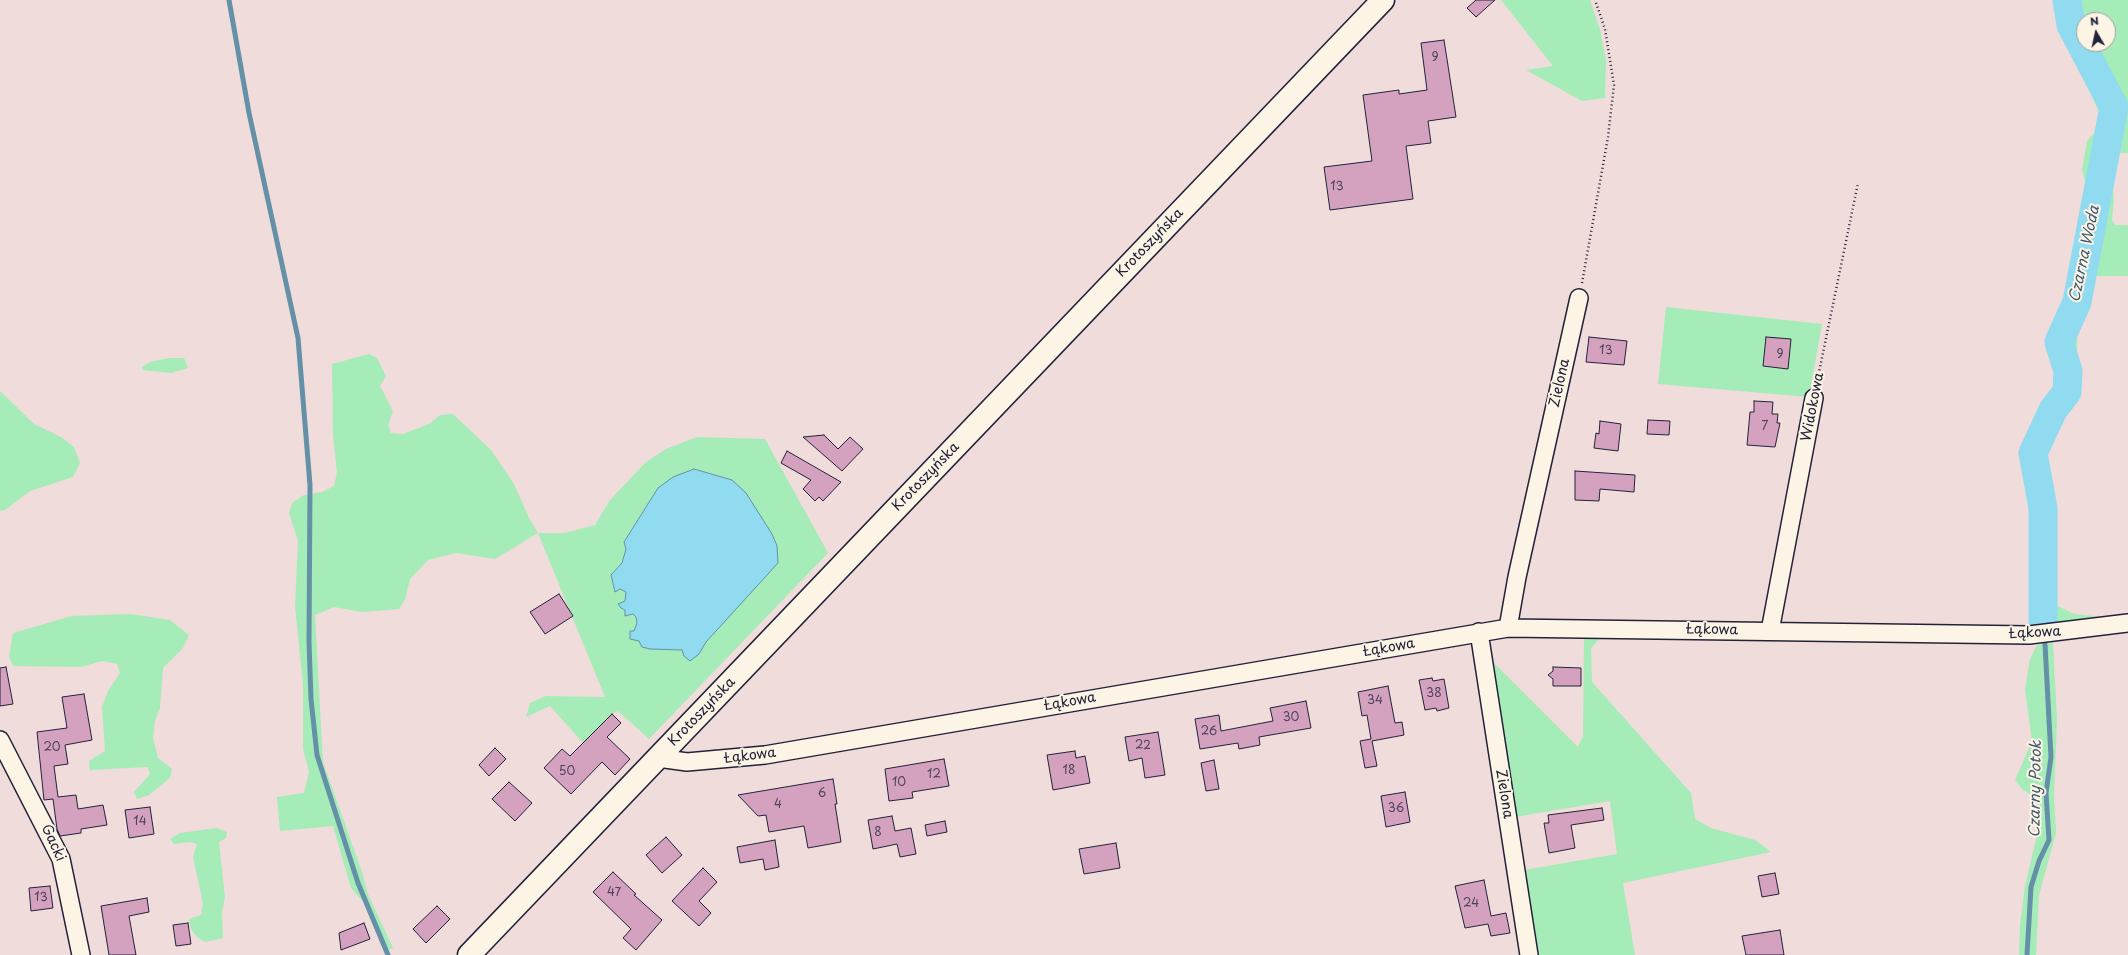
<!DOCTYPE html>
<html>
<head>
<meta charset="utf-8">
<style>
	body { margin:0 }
	#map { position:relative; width:2128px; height:955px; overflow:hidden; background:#f0dcda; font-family:"Playpen Sans",sans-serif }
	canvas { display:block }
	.north { position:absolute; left:2076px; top:12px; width:40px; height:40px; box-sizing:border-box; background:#fcf5e5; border:1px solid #a5a1a1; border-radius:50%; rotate:351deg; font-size:11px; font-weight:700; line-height:16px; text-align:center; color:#22223b }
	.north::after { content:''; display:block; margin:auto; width:14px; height:18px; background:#22223b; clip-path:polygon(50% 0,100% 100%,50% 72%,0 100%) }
</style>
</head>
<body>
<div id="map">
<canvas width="2128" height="955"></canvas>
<div class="north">N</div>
</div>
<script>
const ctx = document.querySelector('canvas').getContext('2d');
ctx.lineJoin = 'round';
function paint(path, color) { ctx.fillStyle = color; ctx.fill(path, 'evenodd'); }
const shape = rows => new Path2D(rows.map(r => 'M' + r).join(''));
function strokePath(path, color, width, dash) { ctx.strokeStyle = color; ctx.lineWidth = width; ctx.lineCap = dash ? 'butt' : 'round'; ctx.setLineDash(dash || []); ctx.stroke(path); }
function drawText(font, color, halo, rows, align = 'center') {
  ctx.font = font + ' "Playpen Sans",sans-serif'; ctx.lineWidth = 4; ctx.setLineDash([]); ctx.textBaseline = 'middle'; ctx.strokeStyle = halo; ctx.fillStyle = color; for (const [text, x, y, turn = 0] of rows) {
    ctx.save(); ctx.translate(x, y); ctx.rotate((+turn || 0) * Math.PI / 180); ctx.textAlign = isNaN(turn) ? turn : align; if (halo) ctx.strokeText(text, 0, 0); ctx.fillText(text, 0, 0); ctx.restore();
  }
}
paint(shape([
	[1501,0,1590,0,1600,29,1606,60,1605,98,1582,101,1526,70,1553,66],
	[2059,0,2128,0,2128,153,2114,153,2110,169,2114,198,2112,220,2115,225,2128,225,2128,276,2092,276,2089,296,2078,323,2075,404,2055,431,2043,467,2052,524,2056,605,2074,614,2103,617,2038,626,2031,491,2026,447,2060,390,2058,361,2051,349,2071,303,2077,240,2087,188,2082,170,2087,141,2098,129,2099,113,2065,27],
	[2084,20,2108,20,2108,44,2084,44],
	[1666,307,1822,324,1809,397,1658,384],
	[369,354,377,358,386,376,380,386,393,411,388,425,391,433,403,434,429,424,440,415,453,414,491,450,514,484,529,518,538,533,565,533,595,525,610,500,646,462,666,449,697,437,765,439,828,553,649,739,618,711,612,714,583,743,550,706,526,717,530,703,546,696,605,697,538,533,495,559,456,553,428,560,410,579,405,599,399,609,362,612,334,607,315,615,323,762,362,872,368,894,393,948,384,951,365,904,351,888,333,826,280,831,277,797,304,793,309,772,303,749,303,684,295,607,298,541,289,513,292,503,304,495,322,492,334,486,337,472,333,435,332,364],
	[694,469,732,480,772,534,699,654,683,650,650,649,639,641,634,631,637,623,636,617,633,614,626,616,625,610,621,608,619,604,625,601,626,592,620,589,615,591,611,575,622,563,626,549,624,542,658,488,673,477],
	[169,358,184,358,188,368,171,373,142,370,142,367,150,362],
	[0,391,34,424,61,437,74,447,80,463,73,477,30,491,5,510,0,511],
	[131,614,170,620,189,635,183,648,163,668,160,708,155,721,153,738,158,758,172,769,170,778,149,795,137,799,134,792,150,774,148,767,90,770,89,761,105,751,102,707,108,691,120,673,117,664,102,661,81,667,13,666,9,656,13,633,72,616],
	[1584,636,1599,639,1591,648,1592,682,1691,793,1695,819,1711,828,1755,840,1771,852,1623,883,1635,955,1539,955,1524,870,1617,854,1610,801,1515,817,1491,660,1578,747,1583,736],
	[2053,643,2057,720,2054,795,2056,833,2039,895,2036,955,2019,955,2020,925,2025,886,2036,839,2036,798,2022,789,2015,780,2032,741,2025,689,2030,659,2037,645],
	[217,828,227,832,226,838,219,842,225,897,222,912,223,938,205,942,197,937,191,929,189,919,201,915,203,903,193,857,197,844,190,842,174,844,170,839,180,833]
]), '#a5ecb8');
const water = shape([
	[694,469,732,480,746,493,772,534,777,546,778,563,706,642,699,654,690,661,684,656,682,650,650,649,642,647,639,641,630,639,630,631,634,631,637,623,636,617,633,614,625,616,625,610,621,608,618,604,625,601,626,592,620,589,615,592,611,575,622,563,626,549,624,542,658,488,673,477,694,469]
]);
paint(water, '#90dbf0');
strokePath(water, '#6491a8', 1);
strokePath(shape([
	[229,0,249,113,298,338,310,485,309,642,311,699,317,755,358,883,388,955],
	[2027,955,2031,887,2039,861,2049,840,2046,793,2051,757,2045,644]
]), '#6491a8', 5);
strokePath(shape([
	[2043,625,2043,508,2033,453,2053,410,2067,392,2068,371,2059,342,2077,302,2114,107,2071,25,2067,0]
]), '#90dbf0', 29);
const building = shape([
	[1476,0,1495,0,1476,17,1467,8,1476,0],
	[1444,40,1456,117,1428,121,1431,143,1406,146,1413,199,1330,210,1324,167,1372,161,1363,95,1399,90,1399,94,1427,90,1421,43,1444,40],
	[1589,337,1627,341,1624,365,1586,362,1589,337],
	[1766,337,1791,339,1788,369,1763,366,1766,337],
	[1754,401,1773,402,1772,414,1778,414,1777,423,1780,423,1775,447,1747,445,1750,412,1754,412,1754,401],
	[1648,420,1670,421,1669,435,1647,434,1648,420],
	[1600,421,1621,424,1618,451,1594,448,1596,433,1599,434,1600,421],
	[824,435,838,449,850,437,863,449,842,471,803,437,824,435],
	[787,451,841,482,823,501,819,497,815,501,803,489,811,480,781,463,787,451],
	[1575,471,1635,475,1634,492,1600,489,1599,501,1575,500,1575,471],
	[559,594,573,616,545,634,530,612,559,594],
	[6,667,13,704,0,706,0,668,6,667],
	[1553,667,1581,668,1581,686,1553,686,1553,679,1548,675,1553,671,1553,667],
	[1432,678,1433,681,1444,679,1449,708,1437,711,1436,708,1425,710,1419,680,1432,678],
	[1388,686,1395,723,1402,722,1404,735,1372,741,1377,766,1365,768,1360,741,1371,739,1367,715,1362,716,1358,692,1388,686],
	[84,694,92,740,65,745,68,764,54,766,58,797,76,795,78,809,103,805,107,825,81,829,81,833,60,836,57,829,53,799,44,800,37,732,67,728,62,697,84,694],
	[1306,701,1311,728,1259,737,1260,745,1239,749,1238,743,1200,749,1195,719,1219,715,1221,731,1273,721,1270,708,1306,701],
	[612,714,621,723,607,737,630,759,615,775,602,762,571,794,544,768,562,749,570,756,612,714],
	[1158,732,1165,775,1145,778,1142,758,1129,761,1125,737,1158,732],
	[495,748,506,759,489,776,479,765,495,748],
	[1075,751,1076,758,1085,756,1090,783,1053,790,1047,755,1075,751],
	[944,759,949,786,912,792,913,798,889,801,885,769,944,759],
	[1214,760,1219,789,1206,791,1201,763,1214,760],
	[833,779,837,804,835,804,841,842,808,848,804,826,769,832,766,815,758,816,738,795,833,779],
	[509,782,532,803,515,821,492,799,509,782],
	[1405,792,1410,822,1386,827,1381,796,1405,792],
	[150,807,154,834,129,838,125,810,150,807],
	[1602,808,1604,820,1571,825,1575,848,1549,853,1544,823,1549,823,1548,815,1602,808],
	[892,816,895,831,911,828,916,854,900,857,897,844,873,849,868,820,892,816],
	[945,821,947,832,927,836,925,825,945,821],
	[666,837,682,855,662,873,646,855,666,837],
	[775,840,779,867,765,870,763,859,740,863,737,847,775,840],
	[1116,843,1120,868,1084,874,1079,849,1116,843],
	[703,868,717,882,699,901,711,913,699,926,672,901,703,868],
	[613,872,636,894,634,895,662,920,636,950,623,938,631,929,593,892,613,872],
	[1775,873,1779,894,1762,897,1758,876,1775,873],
	[1484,880,1491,916,1506,913,1510,933,1491,936,1488,924,1465,928,1455,886,1484,880],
	[50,886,53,908,31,911,29,888,50,886],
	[147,898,149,912,129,916,136,955,109,955,101,906,147,898],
	[437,906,450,919,426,943,413,929,437,906],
	[188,923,191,944,176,946,173,925,188,923],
	[364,923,370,939,341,950,339,933,364,923],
	[1780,930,1784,955,1746,955,1742,936,1780,930]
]);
paint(building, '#d4a2bf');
strokePath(building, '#22223b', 1);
const street = shape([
	[1508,628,1517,577,1579,298],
	[1770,631,1814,398],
	[1479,632,1529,955],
	[0,740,61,859,81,955],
	[658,758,687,762,765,755,1508,628,2029,635,2128,623]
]);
const secondary = shape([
	[469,955,1383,0]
]);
strokePath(street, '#22223b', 20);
strokePath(secondary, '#22223b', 25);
strokePath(shape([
	[1582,283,1608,137,1614,85,1605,29,1595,0],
	[1817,382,1858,183]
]), '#22223b', 2.5, [1, 3]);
strokePath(street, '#fcf5e5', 17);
strokePath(secondary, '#fcf5e5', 22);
drawText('12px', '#4e425c', null, [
	["9",1435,58],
	["13",1337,187],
	["13",1606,351],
	["9",1780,355],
	["7",1765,427],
	["38",1434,694],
	["34",1375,701],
	["30",1291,718],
	["26",1209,732],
	["22",1143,746],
	["20",52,748],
	["18",1069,771],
	["50",567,772],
	["12",934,775],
	["10",899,783],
	["6",822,794],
	["4",778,805],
	["36",1396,809],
	["14",140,822],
	["8",878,833],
	["47",614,893],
	["13",41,898],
	["24",1471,904]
]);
drawText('14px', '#22223b', '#fcf5e5', [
	["Krotoszyńska",1150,243,-46],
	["Zielona",1560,383,-77],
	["Widokowa",1813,407,-79],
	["Krotoszyńska",926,477,-46],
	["Łąkowa",1712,630,1],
	["Łąkowa",2035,633,-3],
	["Łąkowa",1389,648,-10],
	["Łąkowa",1070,702,-10],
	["Krotoszyńska",702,712,-46],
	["Łąkowa",750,756,-7],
	["Zielona",1504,794,81],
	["Gacki",53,843,65]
]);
drawText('italic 15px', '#435a71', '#fcf5e5', [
	["Czarna Woda",2085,254,-78],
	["Czarny Potok",2036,789,-89]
]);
</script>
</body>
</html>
